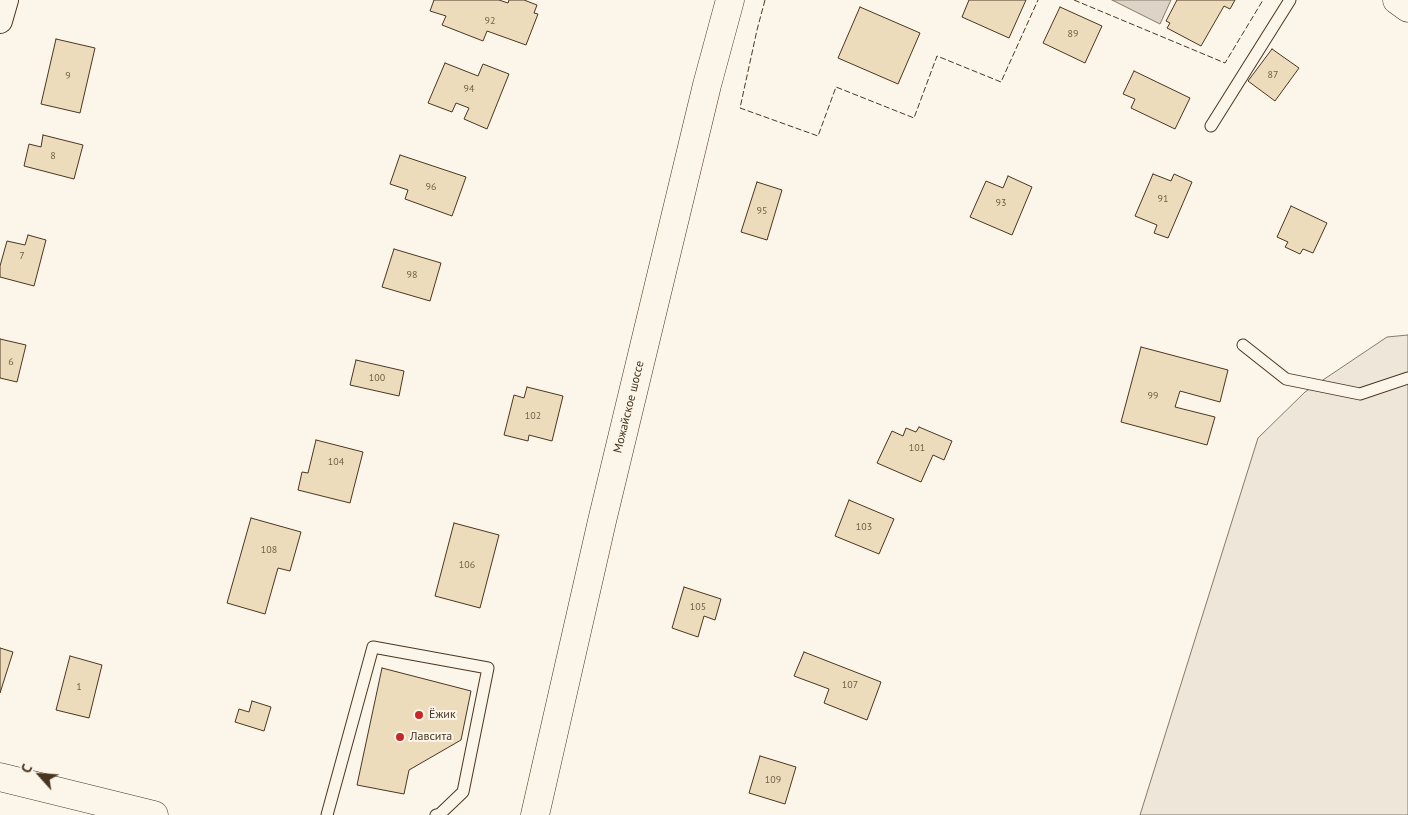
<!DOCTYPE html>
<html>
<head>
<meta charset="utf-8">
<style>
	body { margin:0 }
	#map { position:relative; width:1408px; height:815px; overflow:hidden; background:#fbf6e9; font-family:"PT Sans",sans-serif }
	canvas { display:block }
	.north { position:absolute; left:15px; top:750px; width:50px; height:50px; -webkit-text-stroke:4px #fbf6e9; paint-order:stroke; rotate:296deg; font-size:14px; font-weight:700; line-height:20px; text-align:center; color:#4a3520 }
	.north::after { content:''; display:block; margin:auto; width:18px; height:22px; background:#4a3520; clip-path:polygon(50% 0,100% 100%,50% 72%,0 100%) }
</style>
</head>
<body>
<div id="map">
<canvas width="1408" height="815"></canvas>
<div class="north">С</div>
</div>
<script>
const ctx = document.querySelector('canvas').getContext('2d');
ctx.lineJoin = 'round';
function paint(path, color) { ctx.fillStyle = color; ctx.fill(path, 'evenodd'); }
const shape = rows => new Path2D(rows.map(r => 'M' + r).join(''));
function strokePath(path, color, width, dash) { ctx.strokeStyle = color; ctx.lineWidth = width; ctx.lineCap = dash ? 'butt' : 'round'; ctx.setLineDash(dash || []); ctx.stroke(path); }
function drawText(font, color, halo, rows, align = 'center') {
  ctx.font = font + ' "PT Sans",sans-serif'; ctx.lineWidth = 4; ctx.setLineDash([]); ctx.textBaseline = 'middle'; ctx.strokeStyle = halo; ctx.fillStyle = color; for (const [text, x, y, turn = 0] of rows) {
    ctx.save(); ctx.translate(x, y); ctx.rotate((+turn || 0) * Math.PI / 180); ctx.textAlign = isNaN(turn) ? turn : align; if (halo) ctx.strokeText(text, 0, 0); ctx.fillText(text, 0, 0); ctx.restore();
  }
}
const green = shape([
	[1408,335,1408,815,1140,815,1258,438,1305,392,1387,337,1408,335]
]);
paint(green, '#ede6d9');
strokePath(green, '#887966', 1);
const water = shape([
	[1112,0,1171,0,1160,24,1112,0]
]);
paint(water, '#dcd4c6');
strokePath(water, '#887966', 1);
const building = shape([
	[434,0,499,0,508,3,509,0,524,0,537,5,534,13,538,14,526,45,487,31,483,41,442,25,446,16,430,11,434,0],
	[969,0,1026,0,1009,38,962,17,969,0],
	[1177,0,1235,0,1230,9,1224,6,1201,46,1167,28,1170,23,1166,21,1177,0],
	[860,7,920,33,898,84,838,58,860,7],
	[1060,7,1102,26,1085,63,1043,43,1060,7],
	[56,39,95,48,80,113,41,104,56,39],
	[1272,49,1299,68,1275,101,1248,81,1272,49],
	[445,63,478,76,483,64,509,74,487,129,464,119,469,108,456,103,452,112,428,103,445,63],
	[1134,71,1190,98,1175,129,1131,108,1135,99,1123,94,1134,71],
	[43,135,83,145,74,179,24,166,29,144,41,147,43,135],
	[400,155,466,177,452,216,405,199,408,190,390,184,400,155],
	[1153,174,1171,181,1174,174,1192,182,1168,238,1154,233,1157,225,1135,216,1153,174],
	[1008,176,1032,187,1012,235,970,217,986,181,1003,188,1008,176],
	[757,182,782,190,767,240,741,232,757,182],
	[1291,206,1327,223,1313,253,1303,249,1300,254,1285,247,1288,242,1277,237,1291,206],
	[28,235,46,240,34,286,0,277,0,266,7,241,25,245,28,235],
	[394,249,441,263,430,301,382,287,394,249],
	[0,339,26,345,17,382,0,378,0,339],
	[1141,347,1228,370,1220,402,1180,391,1175,407,1215,417,1207,445,1121,422,1141,347],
	[356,360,404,371,399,396,350,385,356,360],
	[527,387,563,396,552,441,529,435,528,441,504,435,514,395,524,398,527,387],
	[919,427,952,441,944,460,933,455,921,482,877,463,892,431,903,436,906,428,916,432,919,427],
	[316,440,363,452,350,503,298,490,302,472,308,473,316,440],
	[849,500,894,519,879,554,835,536,849,500],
	[251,518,301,532,290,571,278,568,265,614,227,603,251,518],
	[454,523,499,535,480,608,435,596,454,523],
	[684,587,721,599,715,620,704,616,698,637,672,628,684,587],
	[0,648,13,652,0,693,0,648],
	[804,652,881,682,867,720,824,703,829,689,794,676,804,652],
	[70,656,102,665,89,718,56,710,70,656],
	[382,668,471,691,461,740,409,770,404,794,357,785,382,668],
	[252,701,271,707,264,731,235,722,239,709,249,712,252,701],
	[760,756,796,767,785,804,749,793,760,756]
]);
paint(building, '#ecdcbc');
strokePath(building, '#4a3520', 1);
const lane = shape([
	[1211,126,1290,0],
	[1243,345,1286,379,1360,394,1408,378],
	[327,815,373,647,488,668,463,792,440,814,436,815]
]);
const street = shape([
	[0,21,6,0]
]);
const secondary = shape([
	[1397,0,1408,8],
	[0,777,154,815]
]);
const primary = shape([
	[535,815,602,521,707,85,730,0]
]);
strokePath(lane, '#4a3520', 13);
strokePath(street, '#4a3520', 26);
strokePath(secondary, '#4a3520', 29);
strokePath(primary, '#4a3520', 29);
strokePath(lane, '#fbf6e9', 11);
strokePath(street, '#fbf6e9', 24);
strokePath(secondary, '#fbf6e9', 28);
strokePath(primary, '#fbf6e9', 28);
strokePath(shape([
	[765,0,757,30,740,108,818,136,836,87,914,118,937,56,1001,82,1038,0],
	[1074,0,1225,63,1263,0]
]), '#4a3520', 1, [6, 2.5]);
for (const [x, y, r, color] of [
	[419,715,5,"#c62828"],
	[400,737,5,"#c62828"]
]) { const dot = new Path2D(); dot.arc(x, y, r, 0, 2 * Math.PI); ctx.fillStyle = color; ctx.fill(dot); strokePath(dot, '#fbf6e9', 2); }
drawText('10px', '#725f47', null, [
	["92",490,21],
	["89",1073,34],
	["87",1273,75],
	["9",68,76],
	["94",469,89],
	["8",53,156],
	["96",431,187],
	["91",1163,199],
	["93",1001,203],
	["95",762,211],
	["7",22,256],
	["98",412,275],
	["6",11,362],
	["100",377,378],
	["99",1153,396],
	["102",533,416],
	["101",917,448],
	["104",336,462],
	["103",864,527],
	["108",269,550],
	["106",467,565],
	["105",698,607],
	["107",850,685],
	["1",79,687],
	["109",773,780]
]);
drawText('12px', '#4a3520', '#fbf6e9', [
	["Можайское шоссе",629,407,-76]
]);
drawText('12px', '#4a3520', '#fbf6e9', [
	["Ёжик",429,715],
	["Лавсита",410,737]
], 'left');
</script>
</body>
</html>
